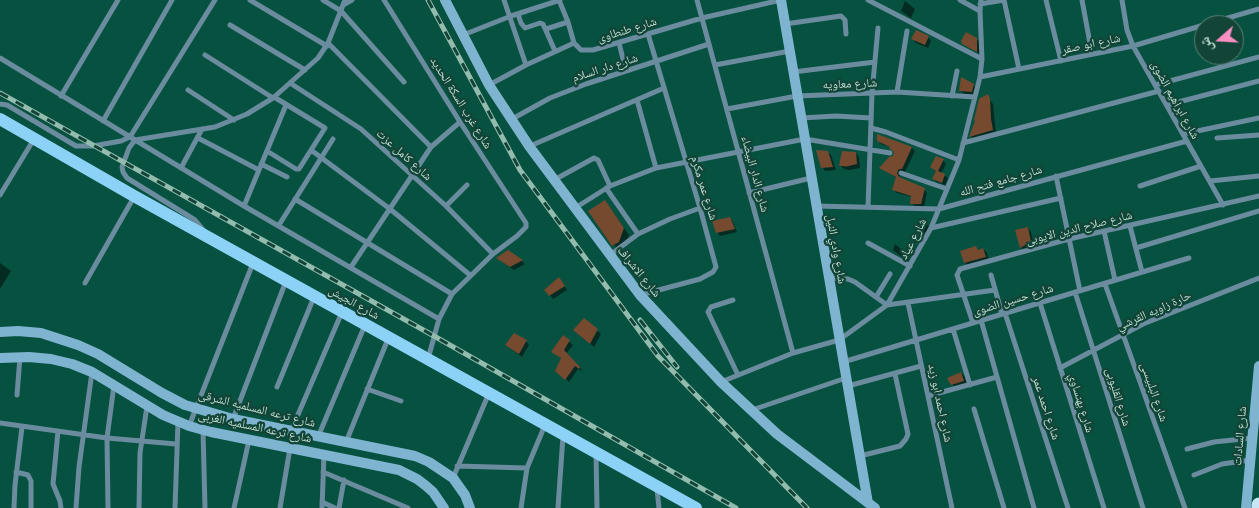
<!DOCTYPE html>
<html>
<head>
<meta charset="utf-8">
<style>
	body { margin:0 }
	#map { position:relative; width:1259px; height:508px; overflow:hidden; background:#075140; font-family:Montserrat,"Noto Naskh Arabic",sans-serif }
	canvas { display:block }
	.north { position:absolute; left:1194px; top:15px; width:50px; height:50px; box-sizing:border-box; background:#124437; border:1px solid #578175; border-radius:50%; rotate:251deg; font-size:14px; font-weight:700; line-height:20px; text-align:center; color:#beddd2 }
	.north::after { content:''; display:block; margin:auto; width:18px; height:22px; background:#fc8fc1; clip-path:polygon(50% 0,100% 100%,50% 72%,0 100%) }
</style>
</head>
<body>
<div id="map">
<canvas width="1259" height="508"></canvas>
<div class="north">ش</div>
</div>
<script>
const ctx = document.querySelector('canvas').getContext('2d');
ctx.lineJoin = 'round';
function paint(path, color) { ctx.fillStyle = color; ctx.fill(path, 'evenodd'); }
const shape = rows => new Path2D(rows.map(r => 'M' + r).join(''));
function strokePath(path, color, width, dash) { ctx.strokeStyle = color; ctx.lineWidth = width; ctx.lineCap = dash ? 'butt' : 'round'; ctx.setLineDash(dash || []); ctx.stroke(path); }
function drawText(font, color, halo, rows, align = 'center') {
  ctx.font = font + ' Montserrat,"Noto Naskh Arabic",sans-serif'; ctx.lineWidth = 4.5; ctx.setLineDash([]); ctx.textBaseline = 'middle'; ctx.strokeStyle = halo; ctx.fillStyle = color; for (const [text, x, y, turn = 0] of rows) {
    ctx.save(); ctx.translate(x, y); ctx.rotate((+turn || 0) * Math.PI / 180); ctx.textAlign = isNaN(turn) ? turn : align; if (halo) ctx.strokeText(text, 0, 0); ctx.fillText(text, 0, 0); ctx.restore();
  }
}
paint(shape([
	[905,1,915,9,911,18,901,11],
	[928,37,931,41,928,48,916,43,913,39],
	[976,39,980,42,980,54,963,43],
	[973,85,977,89,975,95,964,94,961,91],
	[987,96,993,104,996,134,974,140,971,136],
	[878,136,912,148,915,151,905,172,902,172,899,177,924,189,927,193,924,207,915,207,912,203,912,197,897,193,894,190,897,178,881,168,896,154,890,147,881,144,878,140],
	[827,152,831,155,836,170,825,171,822,167],
	[856,153,859,157,860,168,849,170,844,169,841,166],
	[943,160,946,164,941,174,948,178,945,185,937,182,934,179,937,172,931,167],
	[605,201,629,235,624,247,619,251,589,212],
	[730,218,733,222,737,232,720,236,717,232],
	[922,224,927,225,931,228,925,239,918,233],
	[1028,228,1031,232,1034,246,1024,251,1021,247],
	[895,244,906,253,903,258,893,250],
	[976,247,980,251,983,249,987,253,989,261,969,266,965,263],
	[508,251,522,261,525,264,514,270,501,261],
	[0,263,11,271,0,289],
	[562,282,567,290,553,299,546,290],
	[584,319,601,334,594,347,578,334],
	[563,337,573,345,566,354,583,371,578,369,569,382,557,370,562,359,553,352],
	[526,341,529,345,522,357,506,345],
	[961,373,965,377,967,385,956,388,952,384]
]), '#0007');
paint(shape([
	[916,30,929,36,925,45,911,39],
	[966,32,977,38,977,52,962,44,961,41],
	[961,77,974,84,972,92,959,91],
	[988,94,990,99,991,119,993,130,969,137,975,121,974,120,979,99],
	[877,134,912,147,902,169,899,169,897,173,899,177,925,188,921,204,910,204,911,196,892,190,896,177,879,168,889,157,893,156,894,152,889,148,890,147,877,141],
	[816,150,828,151,833,167,821,168],
	[842,151,856,152,857,164,844,167,845,166,839,166],
	[936,156,944,159,938,171,945,174,942,183,932,179,936,171,930,167],
	[605,200,624,228,619,242,612,246,588,211],
	[730,217,735,229,716,233,712,221],
	[1028,227,1031,242,1020,248,1015,230],
	[976,246,978,250,983,248,986,257,964,263,960,251],
	[508,250,523,260,510,267,496,258],
	[559,277,565,286,549,296,544,290],
	[584,318,598,329,590,344,573,330],
	[514,333,527,340,519,354,505,345],
	[563,335,570,340,564,350,580,367,579,369,575,366,565,380,555,371,561,358,551,352],
	[961,372,964,381,951,385,947,378]
]), '#764a2f');
strokePath(shape([
	[250,0,327,46],
	[323,0,341,11,404,82],
	[384,0,460,122,526,223,526,227,517,236,493,254,452,294,439,319,428,359],
	[504,0,526,65],
	[559,0,568,22,574,43],
	[697,0,793,353],
	[868,0,982,59],
	[960,0,980,11],
	[1004,0,1019,69],
	[1046,0,1061,61],
	[1082,0,1092,54],
	[1122,0,1127,30,1133,46,1223,205],
	[980,4,1004,0],
	[343,5,352,0],
	[518,14,521,23,525,28,540,23,543,24,555,51],
	[785,24,841,16,845,20,846,34],
	[230,25,305,70],
	[1204,25,1259,9],
	[546,29,568,22],
	[463,35,511,16,560,0],
	[328,43,431,147],
	[619,43,626,71],
	[205,55,273,98],
	[0,58,244,206,439,319],
	[715,65,790,51],
	[793,72,875,62],
	[980,77,1133,46,1204,25],
	[290,83,361,129,446,206,493,254],
	[489,85,526,65,574,43,581,50,593,50,702,18,781,0],
	[1155,85,1259,57],
	[188,90,234,120],
	[897,92,907,31],
	[61,96,118,0],
	[952,96,957,71],
	[637,100,656,168],
	[0,104,7,105,76,146,93,146,121,141,130,137,215,0],
	[1167,105,1259,81],
	[727,109,797,96,897,92,975,97],
	[801,118,836,116,871,118],
	[512,119,550,98,586,84,709,44],
	[103,121,172,0],
	[871,128,886,132,959,160],
	[1183,134,1259,118],
	[198,138,259,170],
	[1217,138,1259,135],
	[963,143,1159,91],
	[530,146,664,88],
	[311,150,390,209,470,275],
	[267,151,296,169,299,169,325,128,274,97],
	[261,164,287,177],
	[181,168,202,129],
	[901,173,947,189],
	[1056,176,1080,291],
	[554,180,594,158,598,160,610,186],
	[1210,181,1259,176],
	[1140,186,1201,166],
	[606,188,638,234],
	[749,193,811,178],
	[0,195,34,139],
	[295,199,452,294],
	[244,206,286,105],
	[446,206,467,185],
	[816,206,939,209,1187,141],
	[868,207,872,93,878,28],
	[575,208,610,186,656,168,805,139,890,153],
	[279,225,333,139],
	[1130,226,1142,272],
	[931,228,1061,198],
	[1104,231,1115,280],
	[205,232,195,220,127,178,123,172,122,167,129,148,135,140,215,127,247,114,273,98,318,58,328,43,345,0],
	[868,243,910,266],
	[1136,248,1259,211],
	[610,255,638,234,670,219,700,208],
	[351,267,431,147,460,122],
	[991,275,1002,314],
	[829,278,848,279,855,282,887,305,995,290],
	[85,283,134,197],
	[1105,284,1185,508],
	[1075,292,1143,508],
	[640,295,700,279,713,272,716,267,700,208,648,34],
	[876,297,890,274],
	[733,300,711,307,708,312,738,375],
	[908,303,952,508],
	[1040,303,1104,508],
	[1005,313,1068,508],
	[981,320,1034,508],
	[973,323,957,275,960,269,1069,239,1259,196],
	[953,329,970,385],
	[843,362,1189,258],
	[1060,368,1143,324,1259,278],
	[721,382,793,353,839,340,887,305,931,228,959,160,980,77,982,59,980,11,981,0],
	[848,386,921,366],
	[277,387,314,297],
	[367,389,401,401],
	[17,395,20,357],
	[928,396,997,377],
	[974,409,1004,508],
	[752,410,846,378],
	[233,419,286,281],
	[0,423,107,438,176,444],
	[189,426,253,263],
	[203,430,205,508],
	[58,431,53,484,60,501,61,508],
	[291,431,342,312],
	[318,437,365,325],
	[346,442,388,339],
	[1187,449,1214,442,1252,438],
	[596,453,597,508],
	[860,456,900,446,906,439,908,434,895,374],
	[457,466,527,468],
	[16,472,28,475,31,481,31,508],
	[323,472,408,508],
	[1194,475,1222,464,1250,460],
	[453,478,489,393],
	[657,489,659,508],
	[322,502,335,508],
	[14,508,15,485,22,427],
	[76,508,79,467,92,372],
	[108,508,107,438,114,385],
	[139,508,140,453,147,406],
	[175,508,178,422],
	[234,508,249,440],
	[280,508,290,448],
	[322,508,324,454],
	[339,508,344,480],
	[521,508,527,468,545,425],
	[558,508,563,436]
]), '#6b8c9e', 5);
strokePath(shape([
	[445,0,489,85,529,146,640,295,721,382,777,434,875,508],
	[781,0,868,503],
	[0,332,18,331,41,333,78,345,98,354,162,393,185,405,233,419,415,456,429,462,453,478,465,495,470,508],
	[0,358,29,357,51,359,72,364,92,372,163,415,189,426,211,432,399,470,417,479,425,485,433,492,444,508],
	[1246,508,1259,366]
]), '#7eb4d0', 10);
strokePath(shape([
	[0,119,134,196,696,508]
]), '#8cd2f7', 12);
strokePath(shape([
	[1259,508,1259,505]
]), '#c6e6f8', 15);
const rail = shape([
	[428,0,520,170,658,356,807,508],
	[0,93,434,336,736,508],
	[640,320,677,367]
]);
strokePath(rail, '#93bcaf', 5);
strokePath(rail, '#124437', 3, [9]);
drawText('12px', '#beddd2', '#124437', [
	["شارع طنطاوى",627,30,-17],
	["شارع ابو صقر",1091,44,-12],
	["شارع دار السلام",605,68,-18],
	["شارع معاويه",850,84,-2],
	["شارع ابراهيم الضوى",1175,100,61],
	["شارع غرب السكة الحديد",461,103,58],
	["شارع كامل عزت",404,155,42],
	["شارع الدار البيضاء",755,174,75],
	["شارع جامع فتح الله",1001,181,-16],
	["شارع عمر مكرم",704,188,73],
	["شارع صلاح الدين الايوبى",1079,228,-14],
	["شارع عياد",913,239,-62],
	["شارع وادي النيل",836,249,80],
	["شارع الاشراف",639,272,51],
	["شارع حسين الضوى",1013,300,-17],
	["شارع الجيش",354,303,29],
	["حارة زاويه القرشي",1154,311,-24],
	["شارع البلبيسى",1154,392,71],
	["شارع القليوبى",1118,397,73],
	["شارع احمد ابو زيد",940,403,78],
	["شارع بهنساوي",1081,403,73],
	["شارع احمد عمر",1046,408,72],
	["شارع ترعه المسلميه الشرقى",257,409,14],
	["شارع ترعه المسلميه الغربى",255,427,12],
	["شارع السادات",1240,436,-85]
]);
</script>
</body>
</html>
